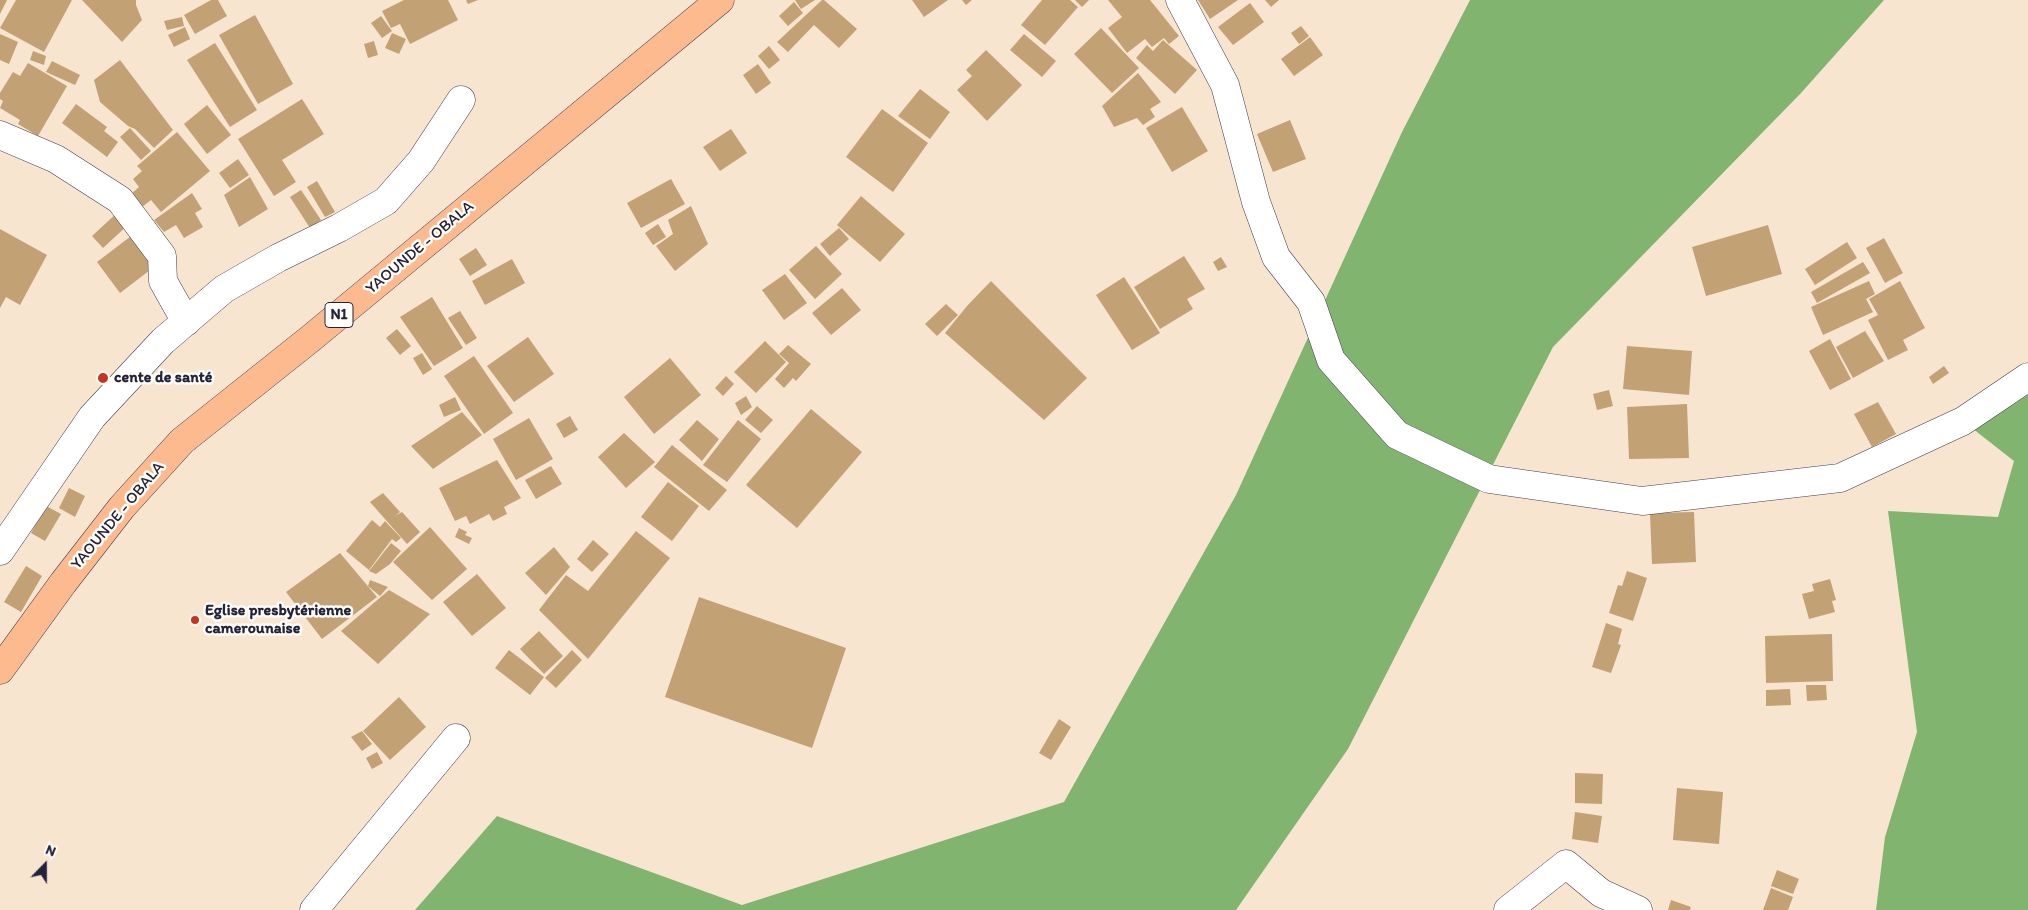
<!DOCTYPE html>
<html>
<head>
<meta charset="utf-8">
<style>
	body { margin:0 }
	#map { position:relative; width:2028px; height:910px; overflow:hidden; background:#f7e5d0; font-family:Itim,sans-serif }
	canvas { display:block }
	.north { position:absolute; left:20px; top:840px; width:50px; height:50px; -webkit-text-stroke:4px #fdfcf7; paint-order:stroke; rotate:22deg; font-size:14px; font-weight:700; line-height:20px; text-align:center; color:#22223b }
	.north::after { content:''; display:block; margin:auto; width:18px; height:22px; background:#22223b; clip-path:polygon(50% 0,100% 100%,50% 72%,0 100%) }
</style>
</head>
<body>
<div id="map">
<canvas width="2028" height="910"></canvas>
<div class="north">N</div>
</div>
<script>
const ctx = document.querySelector('canvas').getContext('2d');
ctx.lineJoin = 'round';
function paint(path, color) { ctx.fillStyle = color; ctx.fill(path, 'evenodd'); }
const shape = rows => new Path2D(rows.map(r => 'M' + r).join(''));
function strokePath(path, color, width, dash) { ctx.strokeStyle = color; ctx.lineWidth = width; ctx.lineCap = dash ? 'butt' : 'round'; ctx.setLineDash(dash || []); ctx.stroke(path); }
function drawText(font, color, halo, rows, align = 'center') {
  ctx.font = font + ' Itim,sans-serif'; ctx.lineWidth = 5; ctx.setLineDash([]); ctx.textBaseline = 'middle'; ctx.strokeStyle = halo; ctx.fillStyle = color; for (const [text, x, y, turn = 0] of rows) {
    ctx.save(); ctx.translate(x, y); ctx.rotate((+turn || 0) * Math.PI / 180); ctx.textAlign = isNaN(turn) ? turn : align; if (halo) ctx.strokeText(text, 0, 0); ctx.fillText(text, 0, 0); ctx.restore();
  }
}
paint(shape([
	[1470,0,1884,0,1801,93,1553,347,1348,749,1236,910,415,910,497,816,742,905,1064,802,1236,495,1402,132],
	[2028,377,2028,910,1876,910,1885,837,1917,732,1888,511,1998,517,2014,461,1963,421]
]), '#81b46f');
paint(shape([
	[0,0,7,0,0,14],
	[16,0,72,0,44,52,0,28],
	[82,0,136,0,136,5,142,20,122,42],
	[211,0,218,0,227,16,195,34,184,15],
	[404,0,448,0,458,20,410,44,400,24,391,28,382,11],
	[466,0,478,0,468,4],
	[795,0,815,0,801,9],
	[822,0,824,0,857,29,839,48,814,25,788,52,777,42],
	[912,0,948,0,924,17],
	[962,0,972,0,966,5],
	[1042,0,1070,0,1078,7,1045,45,1021,25],
	[1075,0,1089,0,1082,7],
	[1108,0,1150,0,1179,36,1169,44,1164,38,1152,47,1145,39,1127,53,1108,28,1122,17],
	[1198,0,1238,0,1210,19],
	[1265,0,1279,0,1271,7],
	[794,2,803,13,788,26,779,16],
	[1250,3,1264,22,1233,45,1218,27],
	[255,15,293,84,258,104,219,35],
	[381,16,392,31,382,38,371,23],
	[182,17,184,26,167,30,164,21],
	[1301,26,1309,36,1299,44,1291,33],
	[185,27,190,39,174,47,168,35],
	[1101,28,1139,68,1112,93,1074,54],
	[392,33,406,39,399,54,385,48],
	[0,34,18,42,9,64,0,60],
	[1024,34,1056,61,1042,77,1010,50],
	[1310,37,1323,55,1294,76,1281,59],
	[1163,40,1197,70,1175,94,1136,58,1147,45,1153,51],
	[374,41,378,55,368,58,364,44],
	[215,43,257,110,230,127,187,60],
	[769,46,780,60,769,69,758,56],
	[986,50,1022,85,987,121,957,90,972,76,966,70],
	[33,51,46,56,44,65,30,60],
	[120,60,173,130,154,148,135,129,128,126,100,102,94,80],
	[52,61,80,75,75,85,46,72],
	[28,63,67,86,38,136,18,124,20,120,0,108,3,101,0,99,0,93,13,72,20,76],
	[758,64,771,83,756,94,743,75],
	[1138,73,1161,102,1150,109,1155,117,1143,125,1137,118,1114,127,1102,106],
	[920,89,950,112,930,139,898,116],
	[302,99,324,134,282,160,296,182,274,196,238,139],
	[76,104,107,127,104,131,118,142,107,157,62,123],
	[207,105,231,135,207,154,184,124],
	[1182,107,1208,151,1172,172,1146,128],
	[882,109,928,143,893,192,846,157],
	[1290,120,1306,159,1273,172,1257,134],
	[130,128,151,151,141,160,120,137],
	[731,129,747,153,720,171,703,147],
	[177,132,210,171,161,212,151,200,142,207,131,194,139,187,133,179,142,171,137,166],
	[238,159,249,175,230,188,219,173],
	[250,177,268,209,239,227,224,195],
	[671,179,685,204,641,228,627,203],
	[317,181,335,212,325,217,307,187],
	[301,190,321,220,310,228,290,197],
	[192,193,202,209,195,213,203,227,184,238,176,225,164,232,154,220],
	[861,196,905,234,880,262,837,225],
	[691,206,708,244,675,271,656,246,673,234,668,220],
	[118,212,129,224,103,248,92,236],
	[658,224,666,237,653,245,645,233],
	[1768,225,1782,274,1706,296,1692,247],
	[839,228,849,239,830,256,820,244],
	[0,229,47,255,20,305,6,297,0,308],
	[135,233,158,264,120,293,97,262],
	[1884,238,1903,273,1885,283,1866,248],
	[1847,242,1857,258,1815,285,1805,269],
	[816,246,842,274,815,299,789,270],
	[476,248,487,265,470,276,459,259],
	[1184,256,1205,289,1187,299,1193,309,1160,329,1134,287],
	[1221,257,1227,267,1218,271,1213,262],
	[512,259,525,283,485,305,472,281],
	[1863,262,1870,273,1817,303,1811,292],
	[785,274,807,303,784,320,762,290],
	[1124,277,1160,333,1132,350,1096,295],
	[991,281,1087,378,1044,420,945,333,967,306],
	[1869,281,1875,294,1866,299,1873,312,1823,335,1811,307],
	[1900,281,1925,328,1903,340,1908,350,1888,360,1868,320,1878,315,1869,299],
	[842,288,861,310,831,335,812,313],
	[432,297,463,348,434,366,400,317],
	[946,304,958,315,937,336,925,324],
	[460,311,477,338,466,345,448,318],
	[397,329,411,346,400,355,386,338],
	[1865,331,1884,361,1853,378,1836,347],
	[528,337,554,374,514,402,487,366],
	[1830,339,1851,379,1830,390,1809,351],
	[765,341,786,362,756,393,734,372],
	[788,345,811,364,796,381,793,378,784,388,775,379,789,363,779,354],
	[1627,346,1692,351,1689,395,1623,389],
	[422,353,432,369,423,375,413,358],
	[474,356,513,413,484,434,444,376],
	[670,358,701,395,654,434,624,397],
	[1944,366,1949,373,1933,384,1929,377],
	[726,376,734,384,723,396,715,388],
	[1609,390,1613,406,1597,410,1593,394],
	[746,396,752,407,741,415,735,403],
	[455,397,461,410,444,417,439,405],
	[1878,402,1896,434,1872,447,1854,414],
	[1687,404,1689,458,1629,459,1627,407],
	[757,406,773,420,761,433,745,420],
	[811,409,862,452,797,528,746,485],
	[462,412,482,435,433,469,411,446],
	[570,416,578,430,564,438,556,424],
	[529,418,553,459,516,480,493,439],
	[697,420,719,439,702,461,679,440],
	[738,420,761,439,727,482,703,465],
	[624,433,655,462,626,488,598,457],
	[672,445,727,490,709,511,654,467],
	[497,460,521,498,504,507,507,514,493,521,489,514,470,524,466,516,455,521,439,488],
	[551,466,562,484,536,499,525,480],
	[668,482,699,506,672,541,641,517],
	[69,488,85,496,75,517,59,508],
	[383,493,400,512,395,516,402,512,420,532,407,544,370,502],
	[46,506,61,514,45,541,31,533],
	[1694,512,1696,562,1652,564,1650,513],
	[372,520,380,527,385,521,401,538,396,542,392,539,369,570,346,551],
	[430,527,467,569,432,600,393,562],
	[459,528,467,532,465,535,472,538,469,544,455,537],
	[636,531,670,558,588,659,539,610,566,575,588,591],
	[593,540,609,554,592,572,577,559],
	[391,543,401,551,390,564,376,574,369,571],
	[554,547,570,567,546,595,525,573],
	[340,553,377,597,322,639,286,592],
	[26,566,42,576,21,612,4,602],
	[1627,571,1647,578,1633,621,1609,613,1618,585,1622,586],
	[477,574,506,608,472,636,443,602],
	[1830,579,1836,600,1832,601,1835,612,1809,619,1802,594,1814,591,1812,584],
	[370,580,388,587,380,596,368,586],
	[389,590,430,614,378,664,341,631],
	[699,597,846,648,812,748,665,697],
	[1606,623,1622,629,1618,644,1621,645,1611,673,1592,667],
	[539,631,563,656,544,674,520,649],
	[1832,634,1833,681,1766,683,1765,636],
	[509,650,544,677,530,695,495,668],
	[572,650,582,660,556,688,545,678],
	[1806,685,1826,685,1827,700,1807,701],
	[1790,689,1791,705,1766,706,1766,690],
	[399,697,426,727,390,760,363,731],
	[1059,719,1071,727,1051,760,1039,753],
	[362,731,372,744,362,751,351,737],
	[377,752,383,763,372,769,366,758],
	[1575,773,1603,774,1602,804,1575,803],
	[1677,788,1723,792,1719,844,1673,840],
	[1575,812,1602,816,1598,843,1572,839],
	[1777,870,1799,879,1793,894,1771,886],
	[1771,888,1793,897,1788,910,1763,910],
	[1671,900,1691,907,1690,910,1668,910]
]), '#c2a175');
const minor = shape([
	[1180,0,1225,85,1256,202,1276,257,1311,302,1331,360,1397,435,1489,479,1642,501,1840,478,1963,421,2028,377],
	[0,135,56,159,120,200,162,256,163,281,186,322],
	[0,551,92,417,163,341,224,289,278,258,339,228,386,201,421,161,461,100],
	[314,910,456,738],
	[1508,910,1566,864,1601,893,1638,910]
]);
const highway = shape([
	[0,670,63,583,122,507,182,441,310,339,720,0]
]);
strokePath(minor, '#423f51', 29);
strokePath(highway, '#423f51', 29);
strokePath(minor, '#fff', 28);
strokePath(highway, '#fcba8e', 28);
for (const [x, y, r, color] of [
	[103,378,6,"#c8321e"],
	[195,620,5,"#c8321e"]
]) { const dot = new Path2D(); dot.arc(x, y, r, 0, 2 * Math.PI); ctx.fillStyle = color; ctx.fill(dot); strokePath(dot, '#fdfcf7', 2); }
for (const [x, y, w] of [
	[339,315,28]
]) { const box = new Path2D(); box.roundRect(x - w / 2, y - 12.5, w, 25, 4); ctx.fillStyle = '#fdfcf7'; ctx.fill(box); strokePath(box, '#22223b', 1); }
drawText('bold 15px', '#22223b', null, [
	["N1",339,315]
]);
drawText('16px', '#22223b', '#fdfcf7', [
	["YAOUNDE - OBALA",420,248,-40],
	["YAOUNDE - OBALA",118,516,-50]
]);
drawText('bold 16px', '#22223b', '#fdfcf7', [
	["cente de santé",114,378],
	["Eglise presbytérienne",205,611],
	["camerounaise",205,629]
], 'left');
</script>
</body>
</html>
